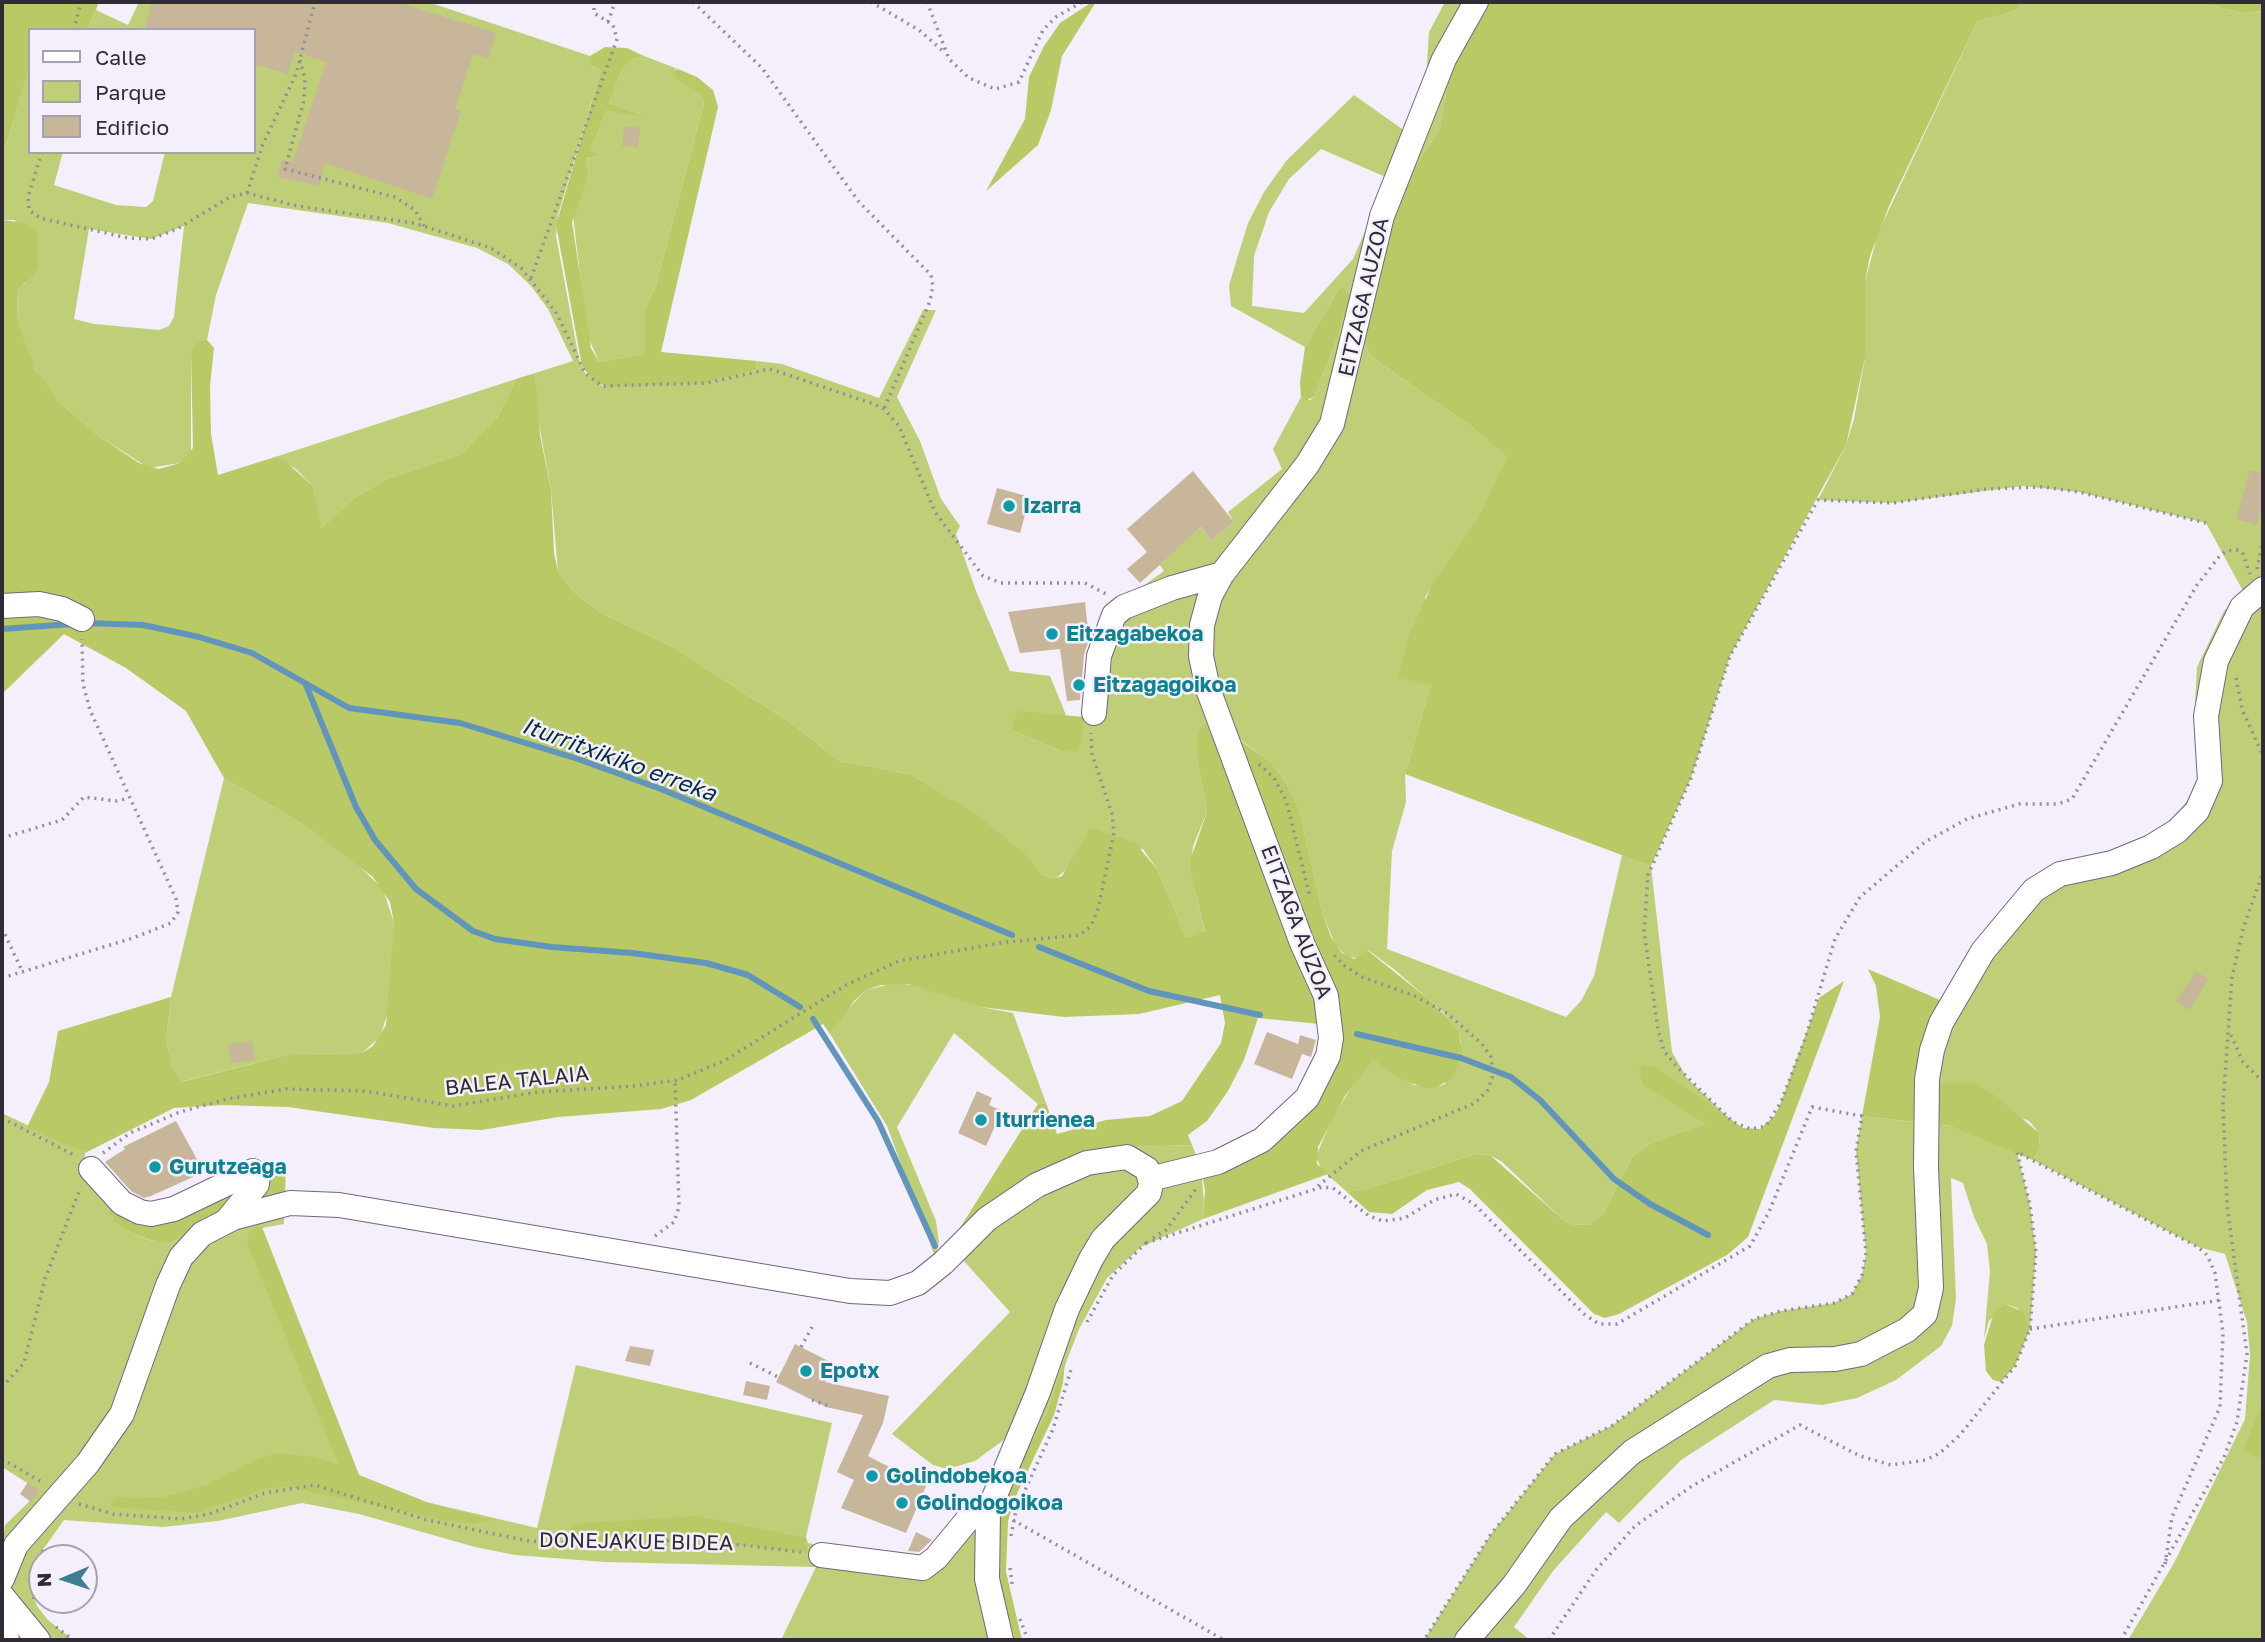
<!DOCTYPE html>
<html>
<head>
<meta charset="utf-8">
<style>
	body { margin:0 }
	#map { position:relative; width:2265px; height:1642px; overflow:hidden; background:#f4effb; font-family:"Golos Text",sans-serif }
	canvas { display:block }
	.frame { position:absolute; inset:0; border:4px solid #302b36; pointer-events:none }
	.legend { position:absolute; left:28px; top:28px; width:228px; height:126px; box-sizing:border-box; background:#f4effb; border:2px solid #a6a1ac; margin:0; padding:9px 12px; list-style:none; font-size:21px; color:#302b36 }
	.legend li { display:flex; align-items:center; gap:14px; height:35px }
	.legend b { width:35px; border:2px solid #a6a1ac }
	.north { position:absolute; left:28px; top:1544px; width:70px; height:70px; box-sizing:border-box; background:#f4effb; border:2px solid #a6a1ac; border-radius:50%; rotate:268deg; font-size:19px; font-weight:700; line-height:28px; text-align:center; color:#302b36 }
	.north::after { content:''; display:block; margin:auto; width:24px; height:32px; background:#407c93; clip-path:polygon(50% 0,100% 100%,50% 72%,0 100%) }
</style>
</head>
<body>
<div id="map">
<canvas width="2265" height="1642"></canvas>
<div class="frame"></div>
<ul class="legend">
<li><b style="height:9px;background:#fff"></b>Calle</li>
<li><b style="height:19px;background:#bfcf77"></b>Parque</li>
<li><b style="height:19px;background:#c7b69a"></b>Edificio</li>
</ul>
<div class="north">N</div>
</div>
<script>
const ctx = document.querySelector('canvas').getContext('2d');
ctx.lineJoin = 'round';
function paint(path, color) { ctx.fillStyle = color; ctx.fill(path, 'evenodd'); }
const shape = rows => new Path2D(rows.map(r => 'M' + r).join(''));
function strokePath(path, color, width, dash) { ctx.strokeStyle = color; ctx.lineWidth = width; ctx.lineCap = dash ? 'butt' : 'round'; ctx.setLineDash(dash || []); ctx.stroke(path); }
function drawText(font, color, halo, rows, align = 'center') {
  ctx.font = font + ' "Golos Text",sans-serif'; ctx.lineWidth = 5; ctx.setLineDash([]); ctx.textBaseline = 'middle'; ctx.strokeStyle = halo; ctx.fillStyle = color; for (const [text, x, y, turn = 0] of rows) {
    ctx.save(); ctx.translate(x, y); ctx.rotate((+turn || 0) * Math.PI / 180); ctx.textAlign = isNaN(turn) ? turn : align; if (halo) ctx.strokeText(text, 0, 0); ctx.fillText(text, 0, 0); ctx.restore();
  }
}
paint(shape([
	[139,2,428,2,590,56,590,65,601,70,558,215,556,236,579,359,585,373,602,386,711,382,756,370,757,361,782,364,879,398,923,310,936,310,897,397,920,441,941,499,960,526,956,534,976,591,1010,671,1050,676,1066,715,1034,715,1011,730,1062,751,1084,717,1104,719,1116,628,1135,592,1164,571,1159,564,1201,527,1211,541,1234,522,1228,512,1282,469,1273,449,1301,397,1310,400,1314,397,1339,334,1344,317,1338,290,1305,347,1231,306,1229,285,1248,223,1264,192,1287,160,1354,95,1405,131,1426,80,1429,32,1445,2,1476,2,1456,37,1440,128,1413,170,1364,343,1371,356,1380,363,1471,426,1509,457,1476,521,1425,597,1431,685,1405,774,1406,802,1392,851,1387,949,1566,1017,1581,1001,1594,976,1622,855,1651,866,1672,1052,1687,1078,1733,1122,1659,1068,1707,1124,1651,1143,1632,1157,1603,1214,1589,1225,1570,1224,1561,1218,1502,1162,1490,1155,1475,1154,1370,1188,1347,1192,1321,1169,1316,1156,1332,1119,1359,1075,1373,1060,1414,1085,1437,1087,1445,1084,1461,1043,1459,1033,1443,1012,1395,970,1368,950,1359,958,1347,957,1335,944,1323,915,1299,809,1286,783,1271,762,1239,739,1197,757,1207,812,1193,846,1191,872,1205,933,1186,937,1157,869,1143,849,1067,869,1056,878,1042,875,975,814,910,774,839,761,794,725,673,647,603,614,576,594,558,572,551,490,537,413,535,373,573,361,548,309,531,286,508,264,477,248,388,223,248,203,216,295,207,340,191,352,191,453,180,463,149,468,100,437,59,402,43,382,26,353,18,324,17,289,26,283,15,220,2,220,2,159,30,66,30,152,63,152,54,185,116,205,146,207,153,201,165,152,254,152,254,30,88,30,96,10,128,25],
	[1321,149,1388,178,1353,259,1304,313,1252,306,1254,256,1269,212,1289,179],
	[184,226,174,317,169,326,159,330,94,324,74,319,89,229,151,239],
	[2024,2,2197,2,2242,13,2263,11,2263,1640,2128,1640,2174,1563,2245,1419,2250,1355,2247,1322,2225,1254,2198,1247,2033,1160,2040,1148,2039,1133,2029,1121,1917,1075,1923,1038,1935,1008,1988,927,2106,854,2135,843,2169,822,2187,801,2198,777,2194,722,2197,667,2224,611,2243,591,2206,523,2079,492,2023,486,1892,503,1818,500,1846,445,1854,419,1865,358,1865,282,1878,233,1977,22,2015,11],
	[644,56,678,69,674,70,701,94,704,103,656,285,645,310,645,354,599,362,587,334,573,215,589,175,586,158,601,156,591,150,606,111,642,115,609,103,623,68,633,59],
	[516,379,498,416,461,454,386,479,353,499,320,529,313,486,296,469,275,457],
	[224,778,304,825,356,863,383,889,394,923,389,1009,380,1037,362,1053,290,1054,180,1082,173,1067,166,1040,171,997],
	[894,983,922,986,981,1007,1013,1013,1046,1103,1038,1104,954,1033,897,1127,936,1221,939,1242,935,1257,887,1126,830,1034,842,1015,866,990],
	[2,1113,85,1153,84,1171,108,1201,112,1217,134,1234,155,1242,171,1242,285,1196,284,1224,262,1228,359,1475,426,1502,537,1528,576,1365,832,1423,806,1537,808,1543,916,1564,933,1552,989,1486,1005,1439,975,1461,947,1469,933,1465,892,1434,1010,1312,963,1260,956,1234,1133,1147,1192,1145,1201,1167,1204,1202,1203,1219,1141,1247,1107,1278,1079,1329,1047,1412,1014,1477,1002,1508,1008,1621,1015,1640,781,1640,816,1567,605,1562,515,1555,475,1547,359,1514,302,1503,218,1521,163,1527,64,1520,40,1554,33,1576,32,1591,37,1606,48,1620,73,1640,2,1640,2,1551,5,1525,40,1491,2,1467],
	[1862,1116,1950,1126,2017,1152,2030,1205,2036,1252,2030,1329,2017,1308,2005,1304,1989,1321,1984,1339,1990,1271,1987,1244,1974,1217,1963,1183,1951,1178,1956,1299,1952,1326,1941,1346,1896,1380,1857,1398,1822,1405,1774,1400,1681,1460,1619,1523,1606,1512,1553,1571,1514,1627,1530,1640,1424,1640,1491,1534,1555,1454,1613,1425,1754,1319,1781,1311,1834,1303,1852,1294,1862,1275,1866,1253,1856,1151]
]), '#bfcf77');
paint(shape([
	[2,2,99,2,88,30,30,30,30,66,2,159],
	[1092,2,1096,2,1062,56,1051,110,1038,145,986,191,1025,119,1029,77,1044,46,1060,23],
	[1476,2,2024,2,2015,11,1977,22,1889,206,1870,256,1865,282,1865,358,1846,445,1730,656,1691,778,1651,866,1405,774,1431,685,1398,678,1409,635,1433,583,1476,521,1508,457,1471,426,1380,363,1371,356,1364,343,1400,197,1413,170,1440,128,1456,36],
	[2197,2,2263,2,2263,11,2242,13],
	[605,47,627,48,644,56,633,59,623,68,609,103,647,117,606,111,591,150,601,156,586,158,589,175,572,222,591,348,599,362,645,354,645,310,656,285,704,103,701,94,674,77,673,72,678,69,697,77,713,90,718,107,661,352,757,361,756,370,707,383,611,387,595,383,582,366,556,225,601,70,590,65,590,56],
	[2,220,26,223,37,233,38,266,33,276,17,290,18,324,35,369,59,402,100,437,139,463,159,469,180,463,193,448,191,352,198,342,207,340,214,348,210,386,211,434,218,475,275,457,286,462,313,486,321,528,353,499,386,479,461,454,498,416,516,379,535,373,540,435,551,490,554,552,558,572,576,594,603,614,673,647,794,725,839,761,910,774,976,814,1026,855,1042,875,1056,878,1062,876,1090,828,1135,843,1157,869,1186,937,1205,932,1191,873,1191,858,1207,812,1197,757,1198,733,1201,727,1212,721,1271,762,1286,783,1299,809,1323,915,1331,937,1342,953,1354,959,1367,950,1432,1002,1452,1023,1459,1033,1462,1053,1453,1078,1437,1087,1425,1088,1403,1080,1373,1060,1345,1096,1318,1147,1317,1164,1328,1174,1203,1219,1205,1191,1201,1167,1287,1119,1330,1025,1258,1018,1244,1060,1228,1091,1207,1121,1188,1135,1192,1145,1133,1147,956,1234,1038,1104,1046,1103,1057,1134,1106,1120,1150,1116,1182,1101,1221,1043,1225,1023,1220,995,1139,1014,1064,1017,981,1007,908,984,881,985,866,990,854,1001,830,1034,823,1024,691,1100,661,1109,558,1117,482,1130,434,1128,288,1107,222,1105,174,1108,85,1153,27,1127,49,1082,58,1031,171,997,166,1040,173,1067,181,1082,290,1054,362,1053,373,1046,386,1025,394,923,390,902,373,877,304,825,224,778,186,711,126,668,64,634,2,694],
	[1343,288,1350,295,1339,334,1314,397,1306,400,1301,397,1300,382,1305,347,1338,290],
	[1018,711,1084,717,1080,746,1076,751,1062,751,1011,730],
	[1868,969,1940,1000,1923,1038,1917,1075,1939,1083,1976,1083,2000,1099,2039,1133,2040,1148,2033,1160,1950,1126,1862,1116,1880,1017,1876,986],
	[1844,981,1748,1237,1727,1255,1619,1314,1605,1318,1594,1314,1470,1189,1459,1182,1427,1190,1392,1214,1369,1212,1347,1192,1370,1188,1475,1154,1490,1155,1561,1218,1570,1224,1589,1225,1603,1214,1632,1157,1651,1143,1706,1124,1643,1085,1639,1070,1643,1065,1659,1068,1743,1128,1760,1129,1775,1115,1781,1102,1819,998],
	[286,1161,285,1196,171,1242,156,1242,134,1234,116,1222,109,1212,108,1201,155,1224,163,1225],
	[257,1226,262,1227,359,1475,426,1502,493,1520,474,1524,443,1520,287,1487,268,1488,197,1513,112,1507,111,1502,115,1497,160,1498,204,1486,258,1459,277,1453,314,1457,339,1465,247,1243,249,1232],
	[2005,1304,2023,1312,2030,1329,2015,1366,2001,1382,1993,1380,1986,1371,1984,1345,1994,1312],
	[1065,1362,1063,1383,1054,1415,1015,1498,1008,1521,1006,1572,1022,1640,1015,1640,999,1584,999,1524,1014,1477,1047,1412],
	[2263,1402,2263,1459,2243,1451],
	[696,1516,806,1538,807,1553,698,1540,590,1543,574,1539,571,1531,573,1526,585,1523]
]), '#b8c965');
strokePath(shape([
	[86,623,143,625,199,637,252,653,349,708,460,723,578,759,661,789,1012,935],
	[2,629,72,624],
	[306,685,356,807,375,840,416,889,473,931,495,939,552,947,632,953,706,963,748,975,800,1007],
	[1039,947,1149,991,1260,1015],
	[813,1019,878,1121,935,1246],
	[1357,1034,1461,1058,1511,1077,1540,1100,1614,1179,1650,1204,1708,1235]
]), '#6295bb', 6);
paint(shape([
	[152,2,397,2,496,33,488,59,473,54,455,109,461,111,432,199,324,163,320,186,278,177,282,160,293,162,326,62,295,52,288,74,254,64,254,30,144,30],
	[624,126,640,127,638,147,622,146],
	[2250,470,2263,474,2263,503,2257,525,2236,519],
	[1193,471,1234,522,1211,541,1201,527,1140,583,1127,569,1147,552,1127,529],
	[997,488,1030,497,1020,533,987,524],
	[1085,602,1089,639,1084,655,1080,700,1067,701,1060,649,1020,653,1008,612],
	[2196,971,2208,979,2190,1010,2176,1001],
	[1267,1032,1298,1044,1300,1035,1316,1040,1311,1057,1302,1054,1292,1079,1254,1064],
	[252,1041,255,1060,231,1063,228,1044],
	[977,1091,992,1098,989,1105,1002,1111,986,1146,958,1133],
	[176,1121,204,1172,151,1196,144,1198,131,1191,105,1162,125,1149,123,1147],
	[795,1344,834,1364,825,1382,889,1396,883,1423,868,1456,926,1486,906,1533,841,1508,854,1480,837,1472,863,1415,826,1407,776,1382],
	[630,1346,654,1350,650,1366,625,1361],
	[746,1381,770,1386,767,1400,743,1395],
	[28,1482,40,1491,31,1502,20,1494],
	[916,1532,932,1540,919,1552,908,1551]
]), '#c7b69a');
const minor = shape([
	[2,606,39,604,62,609,82,619],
	[1094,713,1099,656,1114,615,1124,607,1172,588,1222,574],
	[91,1169,122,1203,140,1212,151,1214,174,1209,253,1171,258,1176,257,1184,229,1218],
	[1150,1179,1218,1162,1262,1140,1307,1098,1328,1056,1331,1038,1326,996,1302,943,1208,689,1201,656,1202,625,1210,596,1222,574,1307,465,1332,424,1382,216,1444,59,1476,2],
	[821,1555,923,1568,936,1558,969,1518,990,1504],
	[2,1579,16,1545,88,1463,122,1414,168,1285,181,1257,202,1234,233,1218,290,1203,339,1205,850,1291,890,1293,918,1283,943,1263,987,1219,1037,1185,1087,1163,1127,1157,1147,1169,1151,1183,1149,1193,1103,1239,1091,1259,1067,1309,1038,1392,988,1512,987,1579,1001,1640],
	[2,1596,38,1640],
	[2,1627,7,1640],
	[1467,1640,1514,1585,1561,1518,1632,1452,1768,1366,1790,1360,1835,1359,1861,1354,1907,1330,1925,1314,1931,1288,1926,1167,1927,1079,1932,1050,1941,1023,1983,951,2034,890,2060,874,2112,863,2151,847,2177,831,2197,811,2210,781,2206,716,2216,661,2242,607,2263,589]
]);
strokePath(minor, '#716680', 26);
strokePath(shape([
	[693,2,762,68,859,202,931,275,933,286,930,301,884,409],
	[871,2,919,30,943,51],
	[927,2,949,59,969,78,995,89,1019,82,1043,30,1056,17,1082,2],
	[608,22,615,2],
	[74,30,81,2],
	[300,60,305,79,304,100,285,169,395,197,415,210,424,226],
	[42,152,28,197,29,210,40,218,128,238,151,239,177,229,230,197,247,193,297,206,414,223,491,248,521,268,557,314,585,373,602,386,707,383,770,369,874,404,884,409,899,426,935,512,983,576,1001,583,1085,583,1108,595],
	[247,193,263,144,296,74,315,2],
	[531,278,617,39,613,25,594,13,594,2],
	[2206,523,2079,492,2043,487,1987,489,1892,503,1818,500,1730,656,1691,778,1648,875,1644,932,1658,1029,1664,1051,1677,1067,1733,1122,1751,1129,1766,1126,1781,1102,1805,1039,1835,939,1860,897,1925,842,1967,819,2019,804,2058,804,2072,799,2197,585,2219,557,2226,551,2238,550,2243,554,2250,574],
	[2257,569,2263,540],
	[2236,678,2242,709,2263,756],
	[1259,764,1274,778,1286,800,1310,897],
	[2,838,62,820,84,797,117,801,129,798],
	[2,928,23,973],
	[2,978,133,938,171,923,178,912,176,899,90,710,83,684,82,639],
	[2231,1035,2243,1062,2263,1082],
	[2,1118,76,1156],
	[103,1153,130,1133,180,1112,227,1099,286,1089,366,1091,453,1106,538,1092,634,1086,678,1080,724,1061,846,985,899,961,1006,942,1080,935,1091,926,1098,909,1114,833,1112,814,1092,754,1091,733],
	[1318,1186,1361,1151,1475,1103,1488,1090,1493,1075,1491,1057,1482,1044,1448,1014,1415,996,1362,977,1345,966,1332,953],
	[655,1236,674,1222,679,1207,675,1080],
	[1153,1238,1166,1230,1196,1189],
	[1146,1243,1322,1187,1333,1188,1369,1216,1383,1221,1405,1218,1434,1200,1456,1194,1474,1204,1584,1314,1599,1324,1617,1324,1750,1246,1769,1212,1812,1107,1862,1116,1856,1151,1866,1253,1862,1275,1852,1294,1834,1303,1781,1311,1754,1319,1613,1425,1555,1454,1491,1534,1424,1640],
	[1087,1322,1113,1275,1147,1242],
	[2030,1329,2221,1300],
	[801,1347,812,1327],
	[750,1363,778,1377],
	[2,1387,24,1363,45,1279,80,1189],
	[812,1400,829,1406],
	[2,1459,42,1482],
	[79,1504,113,1514,181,1519,209,1514,265,1493,315,1485,427,1520,529,1541,590,1543,698,1540,801,1552],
	[1013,1520,1224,1640],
	[1011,1536,1016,1510,1053,1429,1072,1366],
	[1010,1568,1012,1584],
	[34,1599,33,1576,43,1550],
	[1020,1619,1028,1640],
	[56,1627,73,1640],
	[1549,1640,1596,1570,1635,1526,1692,1486,1800,1425,1860,1456,1891,1465,1926,1460,1940,1453,1960,1435,2015,1366,2030,1329,2036,1252,2030,1205,2017,1152,2198,1247,2207,1255,2215,1273,2223,1333,2220,1407,2172,1517,2165,1565],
	[2121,1640,2224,1457,2237,1422,2247,1354,2227,1205,2223,1105,2232,977,2243,929,2263,872]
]), '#928d99', 3.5, [2, 5]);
strokePath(minor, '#fff', 24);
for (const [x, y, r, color] of [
	[1009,506,7,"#0f9aa8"],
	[1052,634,7,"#0f9aa8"],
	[1079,685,7,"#0f9aa8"],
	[981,1120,7,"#0f9aa8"],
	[155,1167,7,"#0f9aa8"],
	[806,1371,7,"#0f9aa8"],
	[872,1476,7,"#0f9aa8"],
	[902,1503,7,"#0f9aa8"]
]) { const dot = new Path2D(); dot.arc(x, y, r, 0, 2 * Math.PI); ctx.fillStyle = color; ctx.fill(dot); strokePath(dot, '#f4effb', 2.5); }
drawText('21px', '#302b36', '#f4effb', [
	["EITZAGA AUZOA",1364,297,-77],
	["EITZAGA AUZOA",1296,922,69],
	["BALEA TALAIA",517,1081,-6],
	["DONEJAKUE BIDEA",636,1542,1]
]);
drawText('bold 21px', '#0d838f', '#f4effb', [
	["Izarra",1023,506],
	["Eitzagabekoa",1066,634],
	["Eitzagagoikoa",1093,685],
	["Iturrienea",995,1120],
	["Gurutzeaga",169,1167],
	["Epotx",820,1371],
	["Golindobekoa",886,1476],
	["Golindogoikoa",916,1503]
], 'left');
drawText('italic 23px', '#012e46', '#f4effb', [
	["Iturritxikiko erreka",619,760,20]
]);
</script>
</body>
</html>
